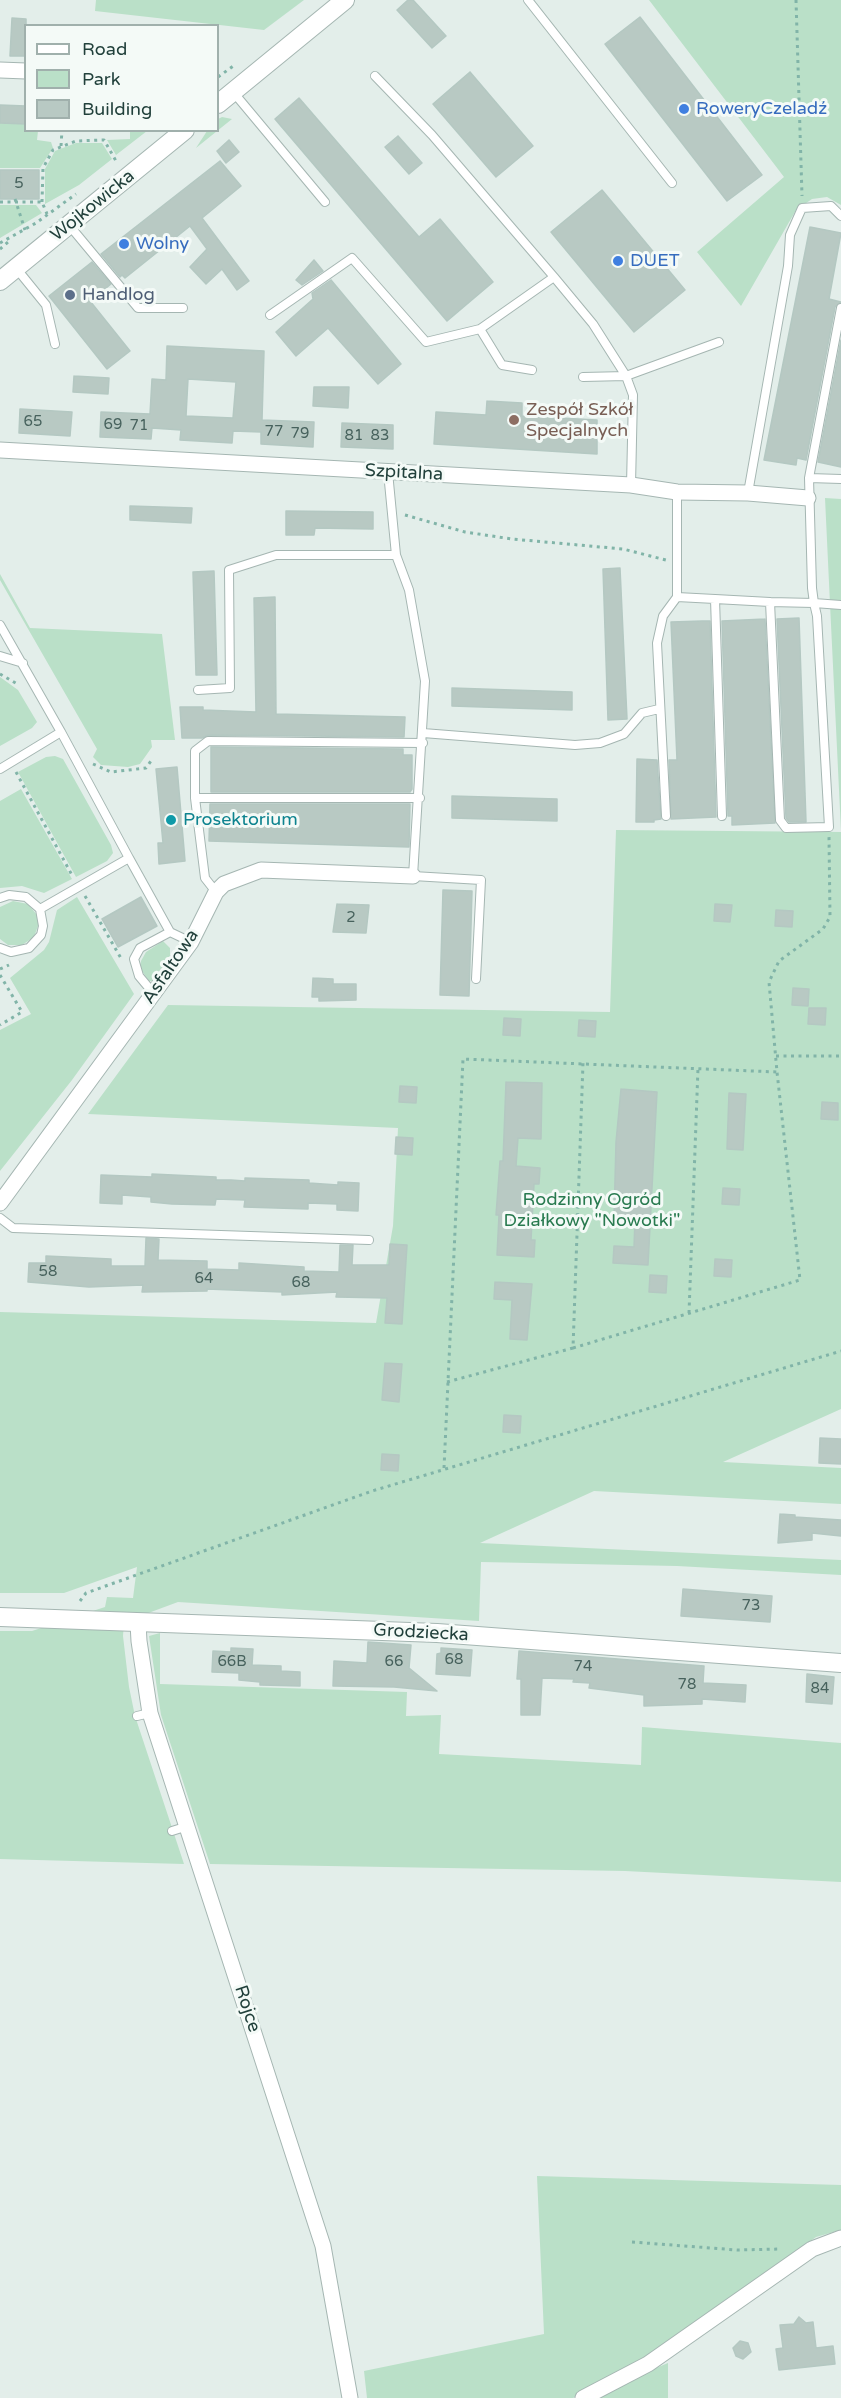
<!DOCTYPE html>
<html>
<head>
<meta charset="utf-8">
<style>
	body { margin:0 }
	#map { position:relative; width:841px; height:2398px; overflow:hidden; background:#e3eeea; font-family:"Varela Round",sans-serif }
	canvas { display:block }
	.legend { position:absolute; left:24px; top:24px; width:195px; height:108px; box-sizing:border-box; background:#f4faf7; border:2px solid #a0b0ac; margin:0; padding:8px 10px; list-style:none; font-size:18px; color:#21403b }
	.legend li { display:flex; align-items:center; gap:12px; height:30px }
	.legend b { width:30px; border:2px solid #a0b0ac }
</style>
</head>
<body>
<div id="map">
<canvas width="841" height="2398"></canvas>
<ul class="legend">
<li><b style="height:8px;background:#fff"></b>Road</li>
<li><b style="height:16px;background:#bae0c8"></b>Park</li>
<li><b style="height:16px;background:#b8c9c3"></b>Building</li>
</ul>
</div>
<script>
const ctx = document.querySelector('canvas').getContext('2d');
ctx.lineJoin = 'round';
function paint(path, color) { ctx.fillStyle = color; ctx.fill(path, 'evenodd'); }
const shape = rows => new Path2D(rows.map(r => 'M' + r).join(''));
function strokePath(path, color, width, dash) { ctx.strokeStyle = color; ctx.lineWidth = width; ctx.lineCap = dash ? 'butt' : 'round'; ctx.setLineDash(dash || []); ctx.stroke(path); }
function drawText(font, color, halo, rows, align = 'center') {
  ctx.font = font + ' "Varela Round",sans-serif'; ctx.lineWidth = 6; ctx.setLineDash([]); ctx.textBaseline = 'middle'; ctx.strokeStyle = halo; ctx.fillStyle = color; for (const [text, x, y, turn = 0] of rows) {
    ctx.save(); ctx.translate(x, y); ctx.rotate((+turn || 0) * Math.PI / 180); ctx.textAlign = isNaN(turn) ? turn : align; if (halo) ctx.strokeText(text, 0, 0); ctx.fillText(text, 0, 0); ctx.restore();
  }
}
paint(shape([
	[96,0,304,0,264,30,95,11],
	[649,0,841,0,841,205,827,197,812,199,796,210,741,306,697,252,784,177],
	[222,117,232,119,196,148,207,131,218,130,218,119],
	[0,123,25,124,26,130,38,131,37,140,51,142,53,148,40,168,0,168],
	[130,131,147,131,116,155,107,140,130,139],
	[76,143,102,143,112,159,79,185,45,204,45,169,55,151],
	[0,205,36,205,42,213,0,238],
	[825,498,841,499,841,831,830,604],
	[0,574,30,628,162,634,175,740,151,740,152,747,140,764,128,767,101,765,93,757,97,749,0,580],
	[0,677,18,690,37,722,32,728,0,746],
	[55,756,63,759,111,845,113,853,107,861,76,877,18,772,46,757],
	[21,789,72,879,44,893,22,886,0,888,0,801],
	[616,830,841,832,841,1409,723,1462,841,1468,841,1504,594,1491,480,1543,841,1560,841,1575,677,1566,481,1562,479,1621,178,1602,124,1622,123,1636,129,1687,135,1716,184,1864,0,1859,0,1631,32,1631,105,1607,107,1597,133,1598,137,1567,64,1593,0,1593,0,1312,376,1323,393,1226,398,1128,88,1114,168,1005,610,1012],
	[77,897,134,994,72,1080,0,1171,0,1030,31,1014,10,978,44,950,49,942,57,910],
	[13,901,28,904,37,915,39,923,34,937,22,945,8,945,0,939,0,907],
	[163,941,170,948,170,961,155,981,149,981,140,968,141,961,146,952],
	[160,1633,160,1684,407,1692,406,1716,441,1715,439,1754,641,1765,642,1727,841,1743,841,1882,625,1871,210,1864,161,1715,149,1636],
	[537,2176,841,2185,841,2230,816,2237,652,2355,573,2398,367,2398,364,2371,544,2334],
	[668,2363,668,2398,594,2398,644,2373]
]), '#bae0c8');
const building = shape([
	[408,0,413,0,446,36,432,48,397,10,408,0],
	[640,17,762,175,727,201,605,44,640,17],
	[12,18,26,19,26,56,10,56,12,18],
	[470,72,533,146,496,177,433,104,470,72],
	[299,98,419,237,440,219,493,282,447,321,275,119,299,98],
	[0,105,26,106,26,124,0,123,0,105],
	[398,136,422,163,409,174,385,147,398,136],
	[229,140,239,152,226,163,217,151,229,140],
	[220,161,241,186,202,218,249,281,237,290,222,269,206,284,190,267,207,249,190,226,125,278,122,275,120,277,101,254,220,161],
	[0,170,39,170,39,199,0,199,0,170],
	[602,190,685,290,634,332,551,232,602,190],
	[810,227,841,233,829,299,841,302,835,307,806,460,797,458,796,465,764,460,810,227],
	[314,260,323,271,302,285,296,280,314,260],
	[92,262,111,284,90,301,130,351,107,369,49,296,92,262],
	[331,280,401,364,378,384,328,328,296,356,276,332,313,299,312,293,331,280],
	[841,340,841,467,818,462,841,340],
	[167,346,264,351,262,420,314,422,313,447,261,444,261,432,233,431,232,443,180,440,181,430,152,428,151,439,100,437,101,412,150,414,152,379,166,380,167,346],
	[188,379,236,382,233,418,186,416,188,379],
	[74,376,109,378,108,394,73,392,74,376],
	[314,387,349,387,348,408,313,406,314,387],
	[487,401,522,403,522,416,597,420,597,454,434,444,436,412,486,415,487,401],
	[20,409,72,412,70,436,19,433,20,409],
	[342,423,393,425,393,449,341,447,342,423],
	[130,506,192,508,191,523,130,520,130,506],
	[286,511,373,512,373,529,315,528,314,535,286,535,286,511],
	[620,568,627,719,608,720,603,569,620,568],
	[214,571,217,675,196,675,193,572,214,571],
	[275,597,276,714,405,717,404,737,208,735,202,738,182,738,180,707,203,707,203,710,256,712,254,598,275,597],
	[799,618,806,822,789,822,786,818,777,619,799,618],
	[765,619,775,823,732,825,732,816,728,816,722,621,765,619],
	[702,621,710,621,716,817,671,819,669,760,677,760,671,622,702,621],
	[452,688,572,692,572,710,452,706,452,688],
	[211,747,403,749,403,755,412,755,412,789,410,792,211,792,211,747],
	[637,759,657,760,661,819,654,820,654,822,636,822,637,759],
	[177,767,185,861,159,864,158,843,163,843,156,769,177,767],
	[452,796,557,799,557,821,452,818,452,796],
	[210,804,410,804,409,847,209,841,210,804],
	[443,890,472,891,469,996,440,995,443,890],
	[141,897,157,926,118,947,102,919,141,897],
	[337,904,369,905,366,933,333,932,337,904],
	[715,904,732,905,730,922,714,921,715,904],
	[776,910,793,911,792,927,775,926,776,910],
	[313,978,333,979,333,984,356,984,356,1000,319,1001,319,997,312,997,313,978],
	[793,988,809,989,808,1006,792,1005,793,988],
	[809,1008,826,1008,825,1025,808,1024,809,1008],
	[504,1018,521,1019,520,1036,503,1035,504,1018],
	[579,1020,596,1021,595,1037,578,1036,579,1020],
	[506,1082,542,1083,541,1139,518,1138,516,1166,540,1168,539,1184,534,1184,531,1240,535,1240,534,1257,497,1255,499,1215,496,1215,500,1161,503,1161,506,1082],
	[400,1086,417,1087,416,1103,399,1102,400,1086],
	[621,1089,657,1092,648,1265,613,1263,614,1246,634,1247,635,1220,614,1219,616,1142,621,1089],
	[729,1093,746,1094,743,1150,727,1149,729,1093],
	[822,1102,838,1103,838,1120,821,1119,822,1102],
	[396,1137,413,1138,412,1155,395,1154,396,1137],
	[152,1174,216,1177,216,1180,231,1180,245,1181,245,1178,309,1180,309,1183,338,1185,338,1182,359,1183,358,1211,337,1210,337,1204,308,1203,308,1209,244,1207,245,1200,216,1199,215,1205,172,1204,151,1202,151,1197,122,1195,122,1204,100,1203,101,1175,152,1177,152,1174],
	[723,1188,740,1189,739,1205,722,1204,723,1188],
	[146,1238,159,1239,158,1260,207,1261,207,1269,239,1270,239,1263,304,1267,304,1271,339,1272,340,1245,353,1245,352,1265,389,1265,390,1244,407,1245,402,1324,385,1323,387,1298,336,1297,337,1292,282,1295,282,1292,207,1289,207,1291,142,1292,143,1285,89,1287,28,1282,29,1263,46,1263,46,1256,111,1259,111,1266,145,1266,146,1238],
	[715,1259,732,1260,731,1277,714,1276,715,1259],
	[650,1275,667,1276,666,1293,649,1292,650,1275],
	[495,1282,532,1284,527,1340,510,1339,512,1300,494,1299,495,1282],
	[385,1363,402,1364,399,1402,382,1400,385,1363],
	[504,1415,521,1416,520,1433,503,1432,504,1415],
	[820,1438,841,1439,841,1464,819,1463,820,1438],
	[382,1454,399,1455,398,1471,381,1470,382,1454],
	[780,1514,795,1515,795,1517,841,1520,841,1536,812,1533,812,1540,778,1543,780,1514],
	[683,1589,772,1596,770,1622,681,1616,683,1589],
	[368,1642,411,1645,409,1668,437,1691,394,1687,333,1686,334,1661,367,1663,368,1642],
	[231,1648,253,1649,252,1665,281,1666,281,1671,300,1672,300,1686,260,1685,260,1682,239,1680,239,1673,212,1672,213,1651,231,1652,231,1648],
	[441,1648,472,1650,470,1676,436,1674,437,1654,441,1653,441,1648],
	[519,1651,704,1666,703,1683,746,1685,745,1702,702,1699,702,1704,644,1706,644,1695,589,1688,590,1683,573,1682,574,1679,542,1678,540,1715,521,1715,521,1679,517,1679,519,1651],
	[807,1674,834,1677,832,1704,806,1702,807,1674],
	[799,2317,806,2323,813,2322,816,2348,833,2346,835,2364,779,2370,776,2349,783,2348,780,2325,794,2324,799,2317],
	[740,2341,748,2343,751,2352,743,2359,736,2356,733,2348,740,2341]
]);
paint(building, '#b8c9c3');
strokePath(building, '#b4c8c2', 1.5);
const service = shape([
	[528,0,672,183],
	[234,93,325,202],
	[69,225,138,308,183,308],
	[16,268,46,305,55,344],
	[554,277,593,324,626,376,719,342],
	[270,315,352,258,426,342,480,329,554,277,432,135,375,76],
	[480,329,502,365,532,370],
	[583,377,626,376,633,395,631,485],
	[388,472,396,555,409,590,425,681,413,876,481,880,476,979],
	[809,478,841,308],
	[841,479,809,478,812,588,814,603,817,616,829,827,786,828,780,820,770,602,814,603,841,605],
	[748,493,788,266,790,235,802,208,831,206,841,216],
	[677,597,677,492],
	[0,625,61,732],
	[0,656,23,663],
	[198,690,230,688,229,570,276,555,396,555],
	[423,733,575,745,600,743,624,734,642,713,659,709],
	[0,769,61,732,129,858,40,909],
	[195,798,195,751,208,741,423,743],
	[666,816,657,643,663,616,677,597,715,599],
	[722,816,715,599,770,602],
	[129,858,170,932],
	[216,892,205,878,195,798,420,798],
	[0,898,9,895,26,897,40,909,43,926,41,935,29,948,11,952,0,948],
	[154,994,139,976,134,959,140,948,170,932,191,942],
	[0,1218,13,1228,369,1240],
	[137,1716,150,1713],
	[172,1831,188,1826]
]);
const minor = shape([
	[0,70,26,71],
	[0,450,631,485,677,492,748,493,808,498],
	[0,1203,191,942,216,892,224,884,261,870,413,876],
	[138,1623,139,1641,150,1713,323,2246,350,2398],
	[583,2398,648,2364,812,2249,841,2238]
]);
const tertiary = shape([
	[218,104,345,0],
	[0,281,185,130],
	[0,1617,437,1633,841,1663]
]);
strokePath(service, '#a5b6b2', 10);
strokePath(minor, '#a5b6b2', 17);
strokePath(tertiary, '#a5b6b2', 20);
strokePath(shape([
	[796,0,802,196],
	[218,77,236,64],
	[61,146,62,130],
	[15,199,25,230],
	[0,202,42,202,47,214],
	[42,202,43,168,53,150,76,141,104,140,116,161],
	[0,243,36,223,76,194],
	[0,249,8,242],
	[405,515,465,532,512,539,623,549,666,560],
	[0,674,19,685],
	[93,764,111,772,146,768,153,758],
	[16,772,73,877],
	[85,896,122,960],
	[0,969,9,965],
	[0,975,22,1012,0,1025],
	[776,1056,841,1056],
	[689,1313,698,1068],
	[573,1348,800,1280,777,1072],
	[447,1382,573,1348,583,1063],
	[444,1468,463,1059,777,1072,769,982,779,961,823,929,830,917,829,837],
	[80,1601,86,1593,372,1491,841,1351],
	[632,2242,737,2250,781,2249]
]), '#81b4a8', 3, [3, 4.5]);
strokePath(service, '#fff', 8);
strokePath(minor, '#fff', 15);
strokePath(tertiary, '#fff', 18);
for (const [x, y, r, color] of [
	[684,109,6,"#3f7fe0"],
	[124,244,6,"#3f7fe0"],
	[618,261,6,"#3f7fe0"],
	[70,295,6,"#5c6f8a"],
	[514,420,6,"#8d6e63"],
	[171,820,6,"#0f9aa8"]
]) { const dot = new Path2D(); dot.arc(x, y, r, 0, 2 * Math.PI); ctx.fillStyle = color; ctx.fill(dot); strokePath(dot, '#f4faf7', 2); }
drawText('15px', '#47625d', null, [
	["5",19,184],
	["65",33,422],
	["69",113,425],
	["71",139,426],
	["77",274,432],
	["79",300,434],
	["81",354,436],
	["83",380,436],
	["2",351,918],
	["58",48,1272],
	["64",204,1279],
	["68",301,1283],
	["73",751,1606],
	["68",454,1660],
	["66B",232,1662],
	["66",394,1662],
	["74",583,1667],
	["78",687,1685],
	["84",820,1689]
]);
drawText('18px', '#366cbe', '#f4faf7', [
	["RoweryCzeladź",696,109],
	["Wolny",136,244],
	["DUET",630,261]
], 'left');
drawText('18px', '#21403b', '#f4faf7', [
	["Wojkowicka",93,206,-39],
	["Szpitalna",404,473,3],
	["Asfaltowa",171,967,-56],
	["Grodziecka",421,1633,3],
	["Rojce",247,2009,72]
]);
drawText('18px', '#4e5e75', '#f4faf7', [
	["Handlog",82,295]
], 'left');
drawText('18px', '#785e54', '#f4faf7', [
	["Zespół Szkół",526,410],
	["Specjalnych",526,431]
], 'left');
drawText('18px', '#0d838f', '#f4faf7', [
	["Prosektorium",183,820]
], 'left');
drawText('18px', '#287a4f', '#f4faf7', [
	["Rodzinny Ogród",592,1200],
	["Działkowy \"Nowotki\"",592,1221]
]);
</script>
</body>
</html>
